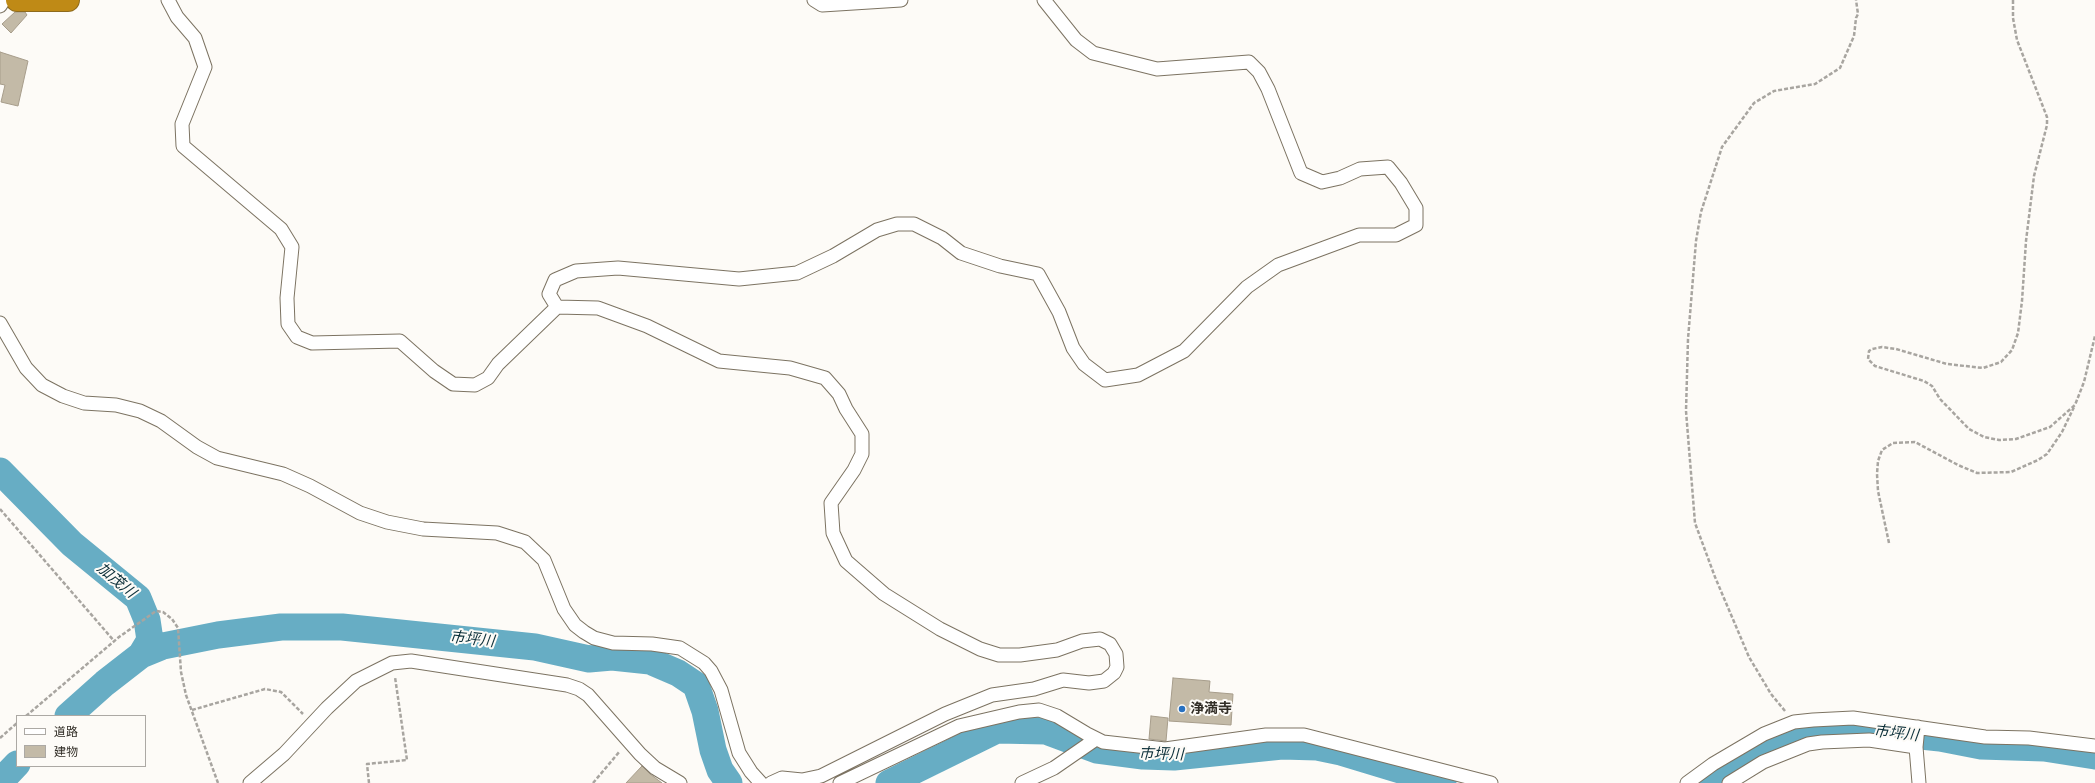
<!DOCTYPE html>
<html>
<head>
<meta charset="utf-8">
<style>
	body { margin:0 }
	#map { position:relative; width:2095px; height:783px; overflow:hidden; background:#fdfbf7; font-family:"DM Sans","Noto Sans JP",sans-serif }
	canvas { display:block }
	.legend { position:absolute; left:16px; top:715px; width:130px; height:52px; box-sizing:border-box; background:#fdfbf7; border:1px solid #aca9a4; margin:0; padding:5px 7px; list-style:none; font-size:12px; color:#322e27 }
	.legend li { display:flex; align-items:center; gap:8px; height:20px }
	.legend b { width:20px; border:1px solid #aca9a4 }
</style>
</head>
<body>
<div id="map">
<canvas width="2095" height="783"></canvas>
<ul class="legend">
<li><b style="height:5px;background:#fff"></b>道路</li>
<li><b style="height:11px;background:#c3baa7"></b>建物</li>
</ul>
</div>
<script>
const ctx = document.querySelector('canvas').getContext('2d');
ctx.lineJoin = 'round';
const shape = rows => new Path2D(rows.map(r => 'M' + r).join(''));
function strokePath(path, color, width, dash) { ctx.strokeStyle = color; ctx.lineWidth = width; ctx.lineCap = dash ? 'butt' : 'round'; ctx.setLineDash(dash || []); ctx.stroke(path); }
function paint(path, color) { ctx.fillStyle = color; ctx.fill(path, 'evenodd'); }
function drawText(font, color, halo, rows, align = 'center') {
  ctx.font = font + ' "DM Sans","Noto Sans JP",sans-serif'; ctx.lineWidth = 4; ctx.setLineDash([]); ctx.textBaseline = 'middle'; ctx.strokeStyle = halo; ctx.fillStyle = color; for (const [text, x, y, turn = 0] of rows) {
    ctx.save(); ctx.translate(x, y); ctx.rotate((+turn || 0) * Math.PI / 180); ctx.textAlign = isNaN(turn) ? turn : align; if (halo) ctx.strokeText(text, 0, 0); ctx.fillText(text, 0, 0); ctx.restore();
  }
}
strokePath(shape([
	[0,471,72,544,138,598,147,620,150,640,141,655,105,683,68,716],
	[141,655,163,646,218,635,281,627,342,627,535,647,589,659,612,657,650,661,678,673,696,685,705,711,713,750,720,770,729,783],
	[0,782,17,764],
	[889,783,997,730,1046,731,1097,750,1143,756,1174,757,1282,746,1317,747,1341,752,1443,783],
	[1709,783,1789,735,1844,728,1940,738,1981,746,2044,748,2095,756]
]), '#67adc4', 27);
const building = shape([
	[15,12,25,12,27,15,11,33,2,24,15,12],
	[0,52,28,61,18,106,1,102,5,85,0,84,0,52],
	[1173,678,1210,681,1209,692,1233,694,1231,725,1169,721,1173,678],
	[1151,716,1168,718,1166,741,1149,739,1151,716],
	[642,766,650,774,662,783,626,783,642,766]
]);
paint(building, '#c3baa7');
strokePath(building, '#a79d8b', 1);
const minor = shape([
	[168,0,177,17,195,38,205,67,182,124,183,146,281,229,292,247,287,298,288,324,297,337,312,343,400,341,434,371,453,384,475,385,488,378,498,364,557,307,598,308,647,326,719,361,790,368,825,378,839,394,846,409,862,434,862,454,854,470,831,503,833,533,846,561,884,594,940,629,980,649,999,655,1020,655,1057,650,1082,641,1100,639,1110,644,1116,654,1117,667,1114,673,1104,681,1089,683,1063,680,1034,689,992,695,945,714,821,776,802,780,782,778,771,783],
	[814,0,822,5,901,0],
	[0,6,4,0],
	[557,307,549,294,555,280,576,271,618,268,739,279,797,273,833,256,877,230,897,224,914,224,942,238,961,253,1000,266,1038,274,1059,312,1073,348,1084,364,1105,380,1138,375,1184,351,1247,287,1278,265,1359,235,1396,235,1416,225,1416,208,1401,183,1388,167,1360,169,1340,178,1322,182,1301,173,1268,89,1259,72,1249,62,1157,69,1093,53,1076,40,1044,0],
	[0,323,26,368,42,385,63,396,84,403,116,405,140,411,161,421,197,447,217,458,283,474,310,486,360,513,387,522,423,529,497,533,525,542,544,560,564,609,575,625,584,632,594,638,613,643,652,644,680,648,704,663,711,671,721,690,739,753,751,772,761,783],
	[1918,727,1916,747,1919,783],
	[250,783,284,754,327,708,356,681,392,663,411,661,567,685,579,689,588,695,640,754,655,768,680,783],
	[840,783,959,726,1019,712,1039,710,1057,716,1087,734,1103,742,1165,749,1266,735,1304,735,1491,783],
	[1022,783,1054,768,1096,739],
	[1687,783,1713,764,1764,734,1794,722,1813,720,1853,718,1985,737,2029,738,2095,746],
	[1729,783,1763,762,1808,744,1822,742,1869,740,1916,747]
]);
const motorway = shape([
	[17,0,68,0]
]);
strokePath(minor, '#7c7362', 15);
strokePath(motorway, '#8e6a1c', 24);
strokePath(shape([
	[2013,0,2013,18,2017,40,2047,117,2047,125,2034,176,2026,241,2022,301,2018,333,2012,350,2001,362,1983,368,1947,364,1896,349,1882,347,1872,349,1869,351,1868,359,1875,366,1924,381,1932,386,1940,399,1969,429,1984,437,1999,440,2016,439,2050,427,2075,405,2084,382,2095,336],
	[0,509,115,642],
	[1889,543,1878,491,1877,474,1878,461,1882,450,1893,443,1915,442,1958,465,1977,473,2011,472,2038,460,2047,454,2062,432,2074,407],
	[192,710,265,689,281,692,303,714],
	[1785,711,1771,694,1749,657,1715,577,1695,523,1686,411,1688,339,1696,241,1701,212,1722,147,1754,103,1774,91,1815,84,1840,68,1854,36,1856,18,1858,14,1856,0],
	[26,716,119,637,156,611,163,612,172,619,178,628,181,672,186,695,218,783],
	[0,738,17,723],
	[369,783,367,764,407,760,395,677],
	[593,783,620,751]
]), '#a8a5a0', 2.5, [4, 2]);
strokePath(minor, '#fff', 13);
strokePath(motorway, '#bf8a16', 22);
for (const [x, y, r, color] of [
	[1182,709,4,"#2871c1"]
]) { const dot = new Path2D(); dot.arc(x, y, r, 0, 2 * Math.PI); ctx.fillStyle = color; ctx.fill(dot); strokePath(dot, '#fdfbf7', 1.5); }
drawText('bold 14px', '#322e27', '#fdfbf7', [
	["浄満寺",1190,709]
], 'left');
drawText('italic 15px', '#0d303a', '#fdfbf7', [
	["加茂川",116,581,40],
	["市坪川",472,640,6],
	["市坪川",1896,734,6],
	["市坪川",1161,755,1]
]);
</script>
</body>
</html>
